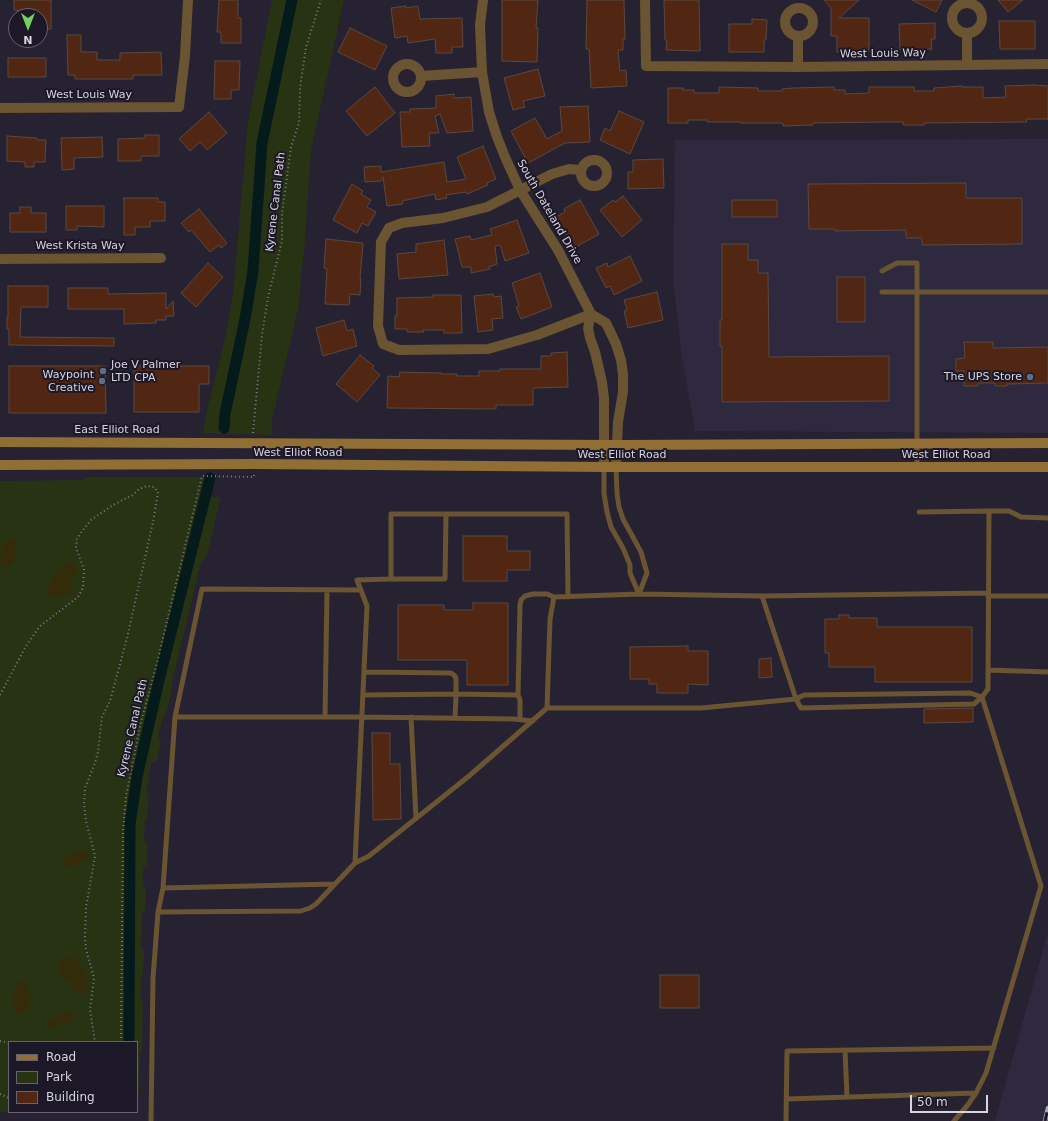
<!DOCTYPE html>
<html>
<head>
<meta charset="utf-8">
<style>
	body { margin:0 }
	#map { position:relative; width:1048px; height:1121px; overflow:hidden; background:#262232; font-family:"DejaVu Sans",sans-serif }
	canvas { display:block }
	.legend { position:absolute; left:8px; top:1041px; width:130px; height:72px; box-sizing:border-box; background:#1c1828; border:1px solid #666371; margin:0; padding:5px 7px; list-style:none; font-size:12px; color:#d6d4df }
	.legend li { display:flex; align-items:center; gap:8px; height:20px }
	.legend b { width:20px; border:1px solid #666371 }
	.north { position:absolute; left:8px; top:8px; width:40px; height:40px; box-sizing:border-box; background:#1c1828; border:1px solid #666371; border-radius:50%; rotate:180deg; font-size:11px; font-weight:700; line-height:16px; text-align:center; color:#d6d4df }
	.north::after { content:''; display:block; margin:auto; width:14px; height:18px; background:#72d25d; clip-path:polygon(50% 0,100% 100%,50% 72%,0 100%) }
	.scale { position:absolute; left:910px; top:1095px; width:78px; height:18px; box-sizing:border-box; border:2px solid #d6d4df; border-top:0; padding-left:5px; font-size:12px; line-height:14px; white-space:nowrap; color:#d6d4df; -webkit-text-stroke:3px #1c1828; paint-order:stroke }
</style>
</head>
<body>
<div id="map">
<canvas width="1048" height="1121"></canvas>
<ul class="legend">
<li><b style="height:5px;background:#916e33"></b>Road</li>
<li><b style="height:11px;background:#283314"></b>Park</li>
<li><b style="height:11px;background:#512713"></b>Building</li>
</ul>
<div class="north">N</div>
<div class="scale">50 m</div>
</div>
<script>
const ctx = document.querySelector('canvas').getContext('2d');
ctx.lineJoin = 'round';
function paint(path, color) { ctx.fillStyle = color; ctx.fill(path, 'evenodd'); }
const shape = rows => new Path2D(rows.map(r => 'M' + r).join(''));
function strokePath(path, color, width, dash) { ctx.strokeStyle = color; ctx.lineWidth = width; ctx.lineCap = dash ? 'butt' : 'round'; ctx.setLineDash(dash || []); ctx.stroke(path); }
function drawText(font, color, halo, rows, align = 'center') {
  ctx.font = font + ' "DejaVu Sans",sans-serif'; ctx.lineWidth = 4; ctx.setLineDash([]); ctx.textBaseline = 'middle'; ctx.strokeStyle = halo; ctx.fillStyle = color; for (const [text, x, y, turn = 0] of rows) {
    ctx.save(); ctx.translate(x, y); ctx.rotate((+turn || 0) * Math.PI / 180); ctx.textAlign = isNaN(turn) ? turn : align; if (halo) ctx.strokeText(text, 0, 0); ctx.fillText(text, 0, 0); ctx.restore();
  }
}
paint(shape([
	[1048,139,1048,433,694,431,694,423,682,358,673,278,675,140],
	[1048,932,1048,1121,995,1121]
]), '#2f293f');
paint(shape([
	[272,0,344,0,311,150,305,240,298,309,272,420,272,435,203,433,205,419,226,334,233,294,248,121],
	[89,477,206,477,202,497,221,497,206,559,201,562,171,687,172,691,166,714,163,717,158,736,161,741,157,760,151,763,147,792,149,795,147,819,145,821,144,839,147,844,147,864,143,868,143,885,146,888,145,911,142,914,141,948,144,950,143,974,141,976,141,1000,143,1003,142,1050,140,1053,139,1095,137,1095,137,1042,9,1042,9,1112,83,1112,0,1112,0,481,82,480]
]), '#283314');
paint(shape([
	[9,538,14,538,17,542,16,553,13,563,4,568,0,563,2,549,5,542],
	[69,561,74,563,77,568,77,574,69,582,72,589,70,593,57,597,48,594,47,589,57,571,62,566],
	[85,852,89,854,88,858,86,860,71,867,66,867,64,864,64,860,68,854],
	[72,957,76,959,81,967,87,972,87,990,83,995,75,993,71,981,63,978,58,972,59,966,60,962,66,958],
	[23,981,30,993,31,998,25,1012,20,1015,18,1014,15,1010,13,1000,16,986,18,983],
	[68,1011,71,1011,74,1013,74,1018,73,1020,52,1028,48,1027,45,1026,46,1022]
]), '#342b0a');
strokePath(shape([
	[224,428,225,414,245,319,253,271,262,143,292,0],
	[129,1042,130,824,137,777,159,680,210,478]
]), '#051a1b', 11);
const building = shape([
	[14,0,51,0,51,29,40,30,39,14,22,13,22,11,14,10,14,0],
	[219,0,238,0,238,18,241,18,241,43,221,43,221,32,217,32,219,0],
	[502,0,538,0,536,28,538,28,537,62,502,61,502,0],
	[587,0,624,0,625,39,623,39,623,50,618,50,620,71,626,70,627,86,591,88,589,49,586,49,587,0],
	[664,0,699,0,700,51,666,50,667,40,665,40,664,0],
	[824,0,859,0,839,18,869,18,869,52,837,52,837,36,831,36,831,8,824,0],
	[912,0,942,0,936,12,912,0],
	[998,0,1023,0,1008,12,998,0],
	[406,6,406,8,418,6,420,19,462,18,463,47,452,47,452,53,436,53,435,39,408,43,407,36,395,38,391,8,406,6],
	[752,19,767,20,766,40,764,40,764,52,729,52,729,24,752,24,752,19],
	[999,21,1035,21,1035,49,1000,49,999,21],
	[935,23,935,39,931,39,932,49,900,50,899,24,935,23],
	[350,28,387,46,375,70,338,52,350,28],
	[67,35,81,35,81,52,97,52,97,60,120,60,120,53,161,52,162,75,133,75,133,79,75,79,75,75,68,75,67,35],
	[8,58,46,58,46,77,8,77,8,58],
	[215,61,240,61,239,90,231,90,231,99,214,99,215,61],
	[538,69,545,96,523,101,525,107,513,110,504,78,538,69],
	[1033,85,1048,86,1048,119,1026,119,1027,122,924,123,924,125,903,125,903,122,886,122,813,123,813,125,783,126,783,123,741,123,741,122,707,122,707,120,688,120,688,123,668,123,668,88,683,88,683,90,694,90,694,93,719,93,719,87,758,88,758,91,782,91,782,89,793,88,834,87,834,90,845,90,845,94,869,93,869,87,914,87,914,91,934,91,934,88,962,86,962,87,983,87,983,98,1006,97,1005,86,1033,85],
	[375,87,395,113,367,136,346,111,375,87],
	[454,94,454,98,471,97,473,131,447,133,440,114,435,116,439,133,429,133,430,146,402,147,400,112,410,112,410,109,436,108,436,96,454,94],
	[588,106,590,142,565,143,528,163,511,131,535,118,547,139,562,131,560,107,588,106],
	[619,111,644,122,630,154,600,140,605,128,610,131,619,111],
	[209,112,227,133,207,150,200,142,190,151,179,139,209,112],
	[145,135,159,135,159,156,141,156,141,161,118,161,118,139,145,138,145,135],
	[7,136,37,138,37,140,46,140,45,162,34,162,34,167,25,167,25,162,7,161,7,136],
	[102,137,103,157,74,158,74,169,62,170,61,138,102,137],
	[483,146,496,179,487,183,488,185,467,194,466,192,446,195,447,198,436,200,435,194,402,201,403,204,387,206,383,177,381,181,365,182,364,167,381,166,381,172,444,162,447,182,466,179,457,157,483,146],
	[663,159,664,188,628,189,628,172,633,172,633,160,663,159],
	[966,183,966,198,1022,198,1022,244,922,245,922,238,906,238,906,230,835,231,835,229,809,229,808,184,966,183],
	[352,184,363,191,361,194,371,200,367,207,376,212,368,226,362,223,357,233,333,220,352,184],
	[623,196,642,220,622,237,600,210,613,200,615,202,623,196],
	[124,198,158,198,158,202,165,202,165,221,150,221,150,227,135,227,135,235,124,235,124,198],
	[580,200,599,234,574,248,556,217,565,212,564,209,580,200],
	[732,200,777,200,777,217,732,217,732,200],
	[66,206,104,206,104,227,77,226,77,230,66,230,66,206],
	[20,207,31,207,31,213,46,213,46,232,10,232,10,213,20,213,20,207],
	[199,209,227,243,221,248,219,245,210,252,191,230,189,232,181,223,199,209],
	[517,220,529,253,505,261,500,245,495,246,497,264,489,267,490,269,471,273,471,267,462,267,455,239,470,236,471,240,492,235,490,229,517,220],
	[326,239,363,243,360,279,361,279,360,295,350,294,349,305,325,304,327,269,324,268,326,239],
	[444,240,448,275,399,279,397,254,416,252,416,244,444,240],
	[722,244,748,244,748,260,758,260,758,273,768,273,769,357,889,356,889,401,722,402,722,346,720,346,720,320,722,320,722,244],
	[630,256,642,281,614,295,610,286,606,288,596,268,607,263,608,267,630,256],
	[208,263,223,277,196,307,181,293,208,263],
	[540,273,552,307,521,319,516,307,519,306,512,283,540,273],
	[837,277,865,277,865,322,837,322,837,277],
	[8,286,48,286,48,307,21,307,20,337,114,338,114,346,9,345,9,329,7,329,7,317,8,318,8,286],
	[68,288,108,288,108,294,166,293,166,309,173,301,174,316,166,316,166,320,156,320,156,323,124,324,124,309,68,309,68,288],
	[657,292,663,320,628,328,624,311,627,310,624,300,657,292],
	[493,294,494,297,501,296,503,318,492,319,493,330,478,332,474,296,493,294],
	[433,295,461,295,462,333,444,333,444,330,423,330,424,332,407,332,407,329,395,329,395,316,397,316,397,298,433,297,433,295],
	[344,320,347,331,353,329,357,346,323,356,316,328,344,320],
	[964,342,993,342,993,348,1048,347,1048,383,1007,384,1007,386,995,386,995,383,978,383,978,386,964,386,964,371,956,371,956,359,965,358,964,342],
	[567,352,568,387,533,388,533,405,496,405,496,409,387,408,388,376,399,377,400,372,441,373,441,374,457,374,457,376,479,376,479,371,500,371,500,369,541,369,541,356,551,356,551,353,567,352],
	[360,355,374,366,372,368,380,375,357,402,336,384,360,355],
	[9,366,105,366,106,413,9,413,9,366],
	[134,366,209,366,209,384,199,384,199,412,134,412,134,366],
	[463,536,507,536,507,551,530,551,530,570,507,570,507,581,463,581,463,536],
	[473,603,508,603,508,685,467,685,467,660,398,660,398,605,444,605,444,610,473,610,473,603],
	[839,615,849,615,849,618,877,618,877,627,972,627,972,682,875,682,875,667,829,667,829,653,825,653,825,619,839,619,839,615],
	[688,646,688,651,708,651,708,685,688,684,688,693,657,693,657,684,649,684,649,679,630,679,630,647,688,646],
	[771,658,772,677,759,678,759,659,771,658],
	[973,708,973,722,924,723,924,709,973,708],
	[372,733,390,733,390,764,400,764,401,819,373,820,372,733],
	[660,975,699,975,699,1008,660,1008,660,975]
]);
paint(building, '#512713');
strokePath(building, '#5b4840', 1);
strokePath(shape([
	[253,433,262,335,268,297,282,241,282,214,291,147,299,123,300,88,306,47,321,0],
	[0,695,26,646,40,626,78,597,83,588,84,569,76,548,77,538,91,520,113,505,133,495,139,489,147,486,154,487,158,492,153,522,127,638,110,701,102,717,98,752,95,763,85,788,84,804,86,821,95,856,86,907,85,937,86,949,94,978,90,1010,95,1042],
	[0,1041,9,1043],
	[121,1042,123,831,126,796,141,722,156,667,202,476,254,477,254,474],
	[0,1094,9,1098]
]), '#7d7a88', 2, [1, 3]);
strokePath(shape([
	[882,271,897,263,917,263,917,467],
	[882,292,1048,292],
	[604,467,604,493,607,512,611,527,623,548,630,565,630,573,639,594,647,573,641,552,623,519,619,507,617,493,616,467],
	[989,511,1009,511,1021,517,1048,518],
	[919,512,989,511,988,689,982,697,1041,886,986,1073,976,1093,967,1106,954,1121],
	[391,579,445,579,446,514],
	[762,596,988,593],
	[988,596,1048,596],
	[988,670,1048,672],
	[364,672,451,673,454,675,456,678,456,694,518,695,520,700,520,719],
	[970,693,982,697,974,704,801,708,796,699,804,695,970,693],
	[363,695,456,694,455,718],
	[518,695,520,605,521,600,525,596,533,594,547,594,554,597],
	[175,717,362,717,514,719,533,721],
	[325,717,327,590],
	[411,717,416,818],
	[355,863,369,856,469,776,547,708,701,708,796,699,762,596,639,594,554,597,550,619,547,708],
	[163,888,175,717,202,589,361,590],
	[158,912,301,911,310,908,316,904,335,884],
	[845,1050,847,1097],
	[786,1099,976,1093],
	[151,1121,153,978,158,912,163,888,335,884,355,863,367,606,357,580,391,579,391,514,567,514,568,597],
	[786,1121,787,1051,994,1048]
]), '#6a5431', 5);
strokePath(shape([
	[483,0,480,25,482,72,489,112,497,137,505,157,520,190,558,250,591,314,606,323,616,344,621,360,623,374,623,392,618,422,616,467],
	[645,0,646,66,798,67,1048,64],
	'952 18a15 15 0 1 1 30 0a15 15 0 1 1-30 0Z',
	'785 22a14 14 0 1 1 28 0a14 14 0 1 1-28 0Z',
	[967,34,967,65],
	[798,36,798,67],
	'393 78a14 14 0 1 1 28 0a14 14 0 1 1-28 0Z',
	[421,76,482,72],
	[0,108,179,107,185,56,188,0],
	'581 173a13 13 0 1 1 26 0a13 13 0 1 1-26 0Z',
	[581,170,569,169,552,174,487,207,443,218,402,223,389,228,381,242,378,326,383,344,399,350,488,349,537,335,591,314],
	[0,259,161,258],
	[591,314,588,328,590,338,595,352,602,382,604,398,604,467]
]), '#6a5431', 10);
strokePath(shape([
	[0,442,618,445,1048,443],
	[0,465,254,464,604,467,1048,467]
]), '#916e33', 10);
const rail = shape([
	[1045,1121,1048,1108]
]);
strokePath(rail, '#aaa8b4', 4.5);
strokePath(rail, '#1c1828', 3, [9]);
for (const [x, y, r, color] of [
	[103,371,4,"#5c6f8a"],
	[1030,377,4,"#5c6f8a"],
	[102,381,4,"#5c6f8a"]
]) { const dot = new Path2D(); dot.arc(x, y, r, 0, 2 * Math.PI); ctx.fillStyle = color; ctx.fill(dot); strokePath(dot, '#1c1828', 1.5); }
drawText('11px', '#d6d4df', '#1c1828', [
	["West Louis Way",883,54,-1],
	["West Louis Way",89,95],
	["Kyrene Canal Path",276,202,-83],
	["South Dateland Drive",549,212,60],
	["West Krista Way",80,246],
	["East Elliot Road",117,430],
	["West Elliot Road",298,453],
	["West Elliot Road",622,455],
	["West Elliot Road",946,455],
	["Kyrene Canal Path",133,728,-77]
]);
drawText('11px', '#d6d4df', '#1c1828', [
	["Joe V Palmer",111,365,"left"],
	["LTD CPA",111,378,"left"],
	["Waypoint",94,375],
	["Creative",94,388],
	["The UPS Store",1022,377]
], 'right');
</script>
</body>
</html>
